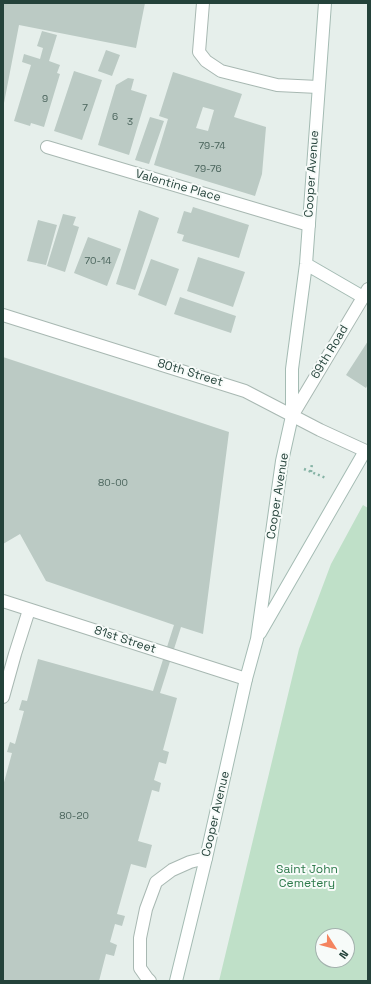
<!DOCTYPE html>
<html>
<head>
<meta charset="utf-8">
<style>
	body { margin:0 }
	#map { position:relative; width:371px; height:984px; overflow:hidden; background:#e6efeb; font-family:"Space Grotesk",sans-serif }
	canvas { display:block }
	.frame { position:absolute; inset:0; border:4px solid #24423a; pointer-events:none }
	.north { position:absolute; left:315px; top:928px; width:40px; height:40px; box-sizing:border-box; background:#f7fbf9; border:1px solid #a3b1ad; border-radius:50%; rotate:126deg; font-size:11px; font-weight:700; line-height:16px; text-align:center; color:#24423a }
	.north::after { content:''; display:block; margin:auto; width:14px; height:18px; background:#f4845f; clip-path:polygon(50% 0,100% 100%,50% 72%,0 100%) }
</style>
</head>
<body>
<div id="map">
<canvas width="371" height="984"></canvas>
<div class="frame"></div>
<div class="north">N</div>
</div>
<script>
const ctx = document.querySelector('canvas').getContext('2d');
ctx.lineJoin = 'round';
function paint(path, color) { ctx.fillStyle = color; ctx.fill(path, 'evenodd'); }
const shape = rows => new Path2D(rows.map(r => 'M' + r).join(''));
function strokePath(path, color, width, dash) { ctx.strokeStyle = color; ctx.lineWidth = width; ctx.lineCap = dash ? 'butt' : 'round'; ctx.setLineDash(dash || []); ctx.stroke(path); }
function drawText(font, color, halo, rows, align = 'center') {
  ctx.font = font + ' "Space Grotesk",sans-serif'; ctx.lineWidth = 4; ctx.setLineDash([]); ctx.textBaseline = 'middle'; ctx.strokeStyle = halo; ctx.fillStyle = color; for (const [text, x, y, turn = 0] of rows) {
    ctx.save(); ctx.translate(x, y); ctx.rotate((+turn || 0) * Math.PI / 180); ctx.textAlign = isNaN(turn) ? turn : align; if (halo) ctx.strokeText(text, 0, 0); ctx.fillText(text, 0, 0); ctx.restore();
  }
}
paint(shape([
	[363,505,368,508,368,981,219,981,299,649,331,564],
	[323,936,347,936,347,960,323,960]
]), '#bfe0c8');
paint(shape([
	[3,3,145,3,136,48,19,25,4,103,3,103],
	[42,31,57,35,49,61,60,65,57,73,60,74,44,127,31,123,30,126,14,121,31,65,22,62,24,54,40,59,43,48,37,46],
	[106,50,120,55,112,76,98,71],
	[74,71,102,80,82,140,54,131],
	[173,72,242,94,234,117,266,127,262,174,255,196,154,165,168,119,159,116],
	[203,107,214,110,208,131,196,128],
	[128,78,134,79,131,90,147,95,129,155,98,145,116,85],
	[150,117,164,121,149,164,135,160],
	[193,207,249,225,239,258,182,241,184,235,177,233,184,211,191,213],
	[139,210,159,218,135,290,116,284],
	[63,214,76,217,73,225,79,227,65,272,47,266],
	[38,220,57,225,46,265,27,261],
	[88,237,121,249,107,286,74,273],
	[198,257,245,272,233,307,187,291],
	[151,259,179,269,166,306,138,295],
	[180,297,236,316,231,333,174,314],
	[368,341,368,384,366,388,346,375],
	[3,357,229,432,203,634,181,627,160,693,177,698,163,750,169,752,166,764,159,762,154,780,161,783,159,792,152,790,138,841,152,845,146,868,131,864,117,914,125,916,122,926,115,924,110,942,117,945,114,956,106,954,99,981,3,981,3,786,12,753,7,752,10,742,15,744,24,711,19,710,22,700,27,701,38,659,153,691,174,625,46,581,20,534,3,544]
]), '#bbcac4');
const lane = shape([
	[203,3,199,52,206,61,221,71,277,85,318,87],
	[3,697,15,654,29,610],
	[150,981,147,978,140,968,140,938,146,909,156,882,172,870,190,862,206,858]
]);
const street = shape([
	[47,147,309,225],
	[3,315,245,391,320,430,368,452],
	[292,416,368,289],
	[3,601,246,679]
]);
const secondary = shape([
	[306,264,363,297],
	[260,633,365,451],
	[176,981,206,858,246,679,257,639,282,461,292,416,292,369,306,264,325,3]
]);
strokePath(lane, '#a8b8b2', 14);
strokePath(street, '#a8b8b2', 14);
strokePath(secondary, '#a4bbb3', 14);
strokePath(shape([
	[304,469,326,478],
	[311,472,312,463]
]), '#86b3a5', 2.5, [2, 3]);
strokePath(lane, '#fff', 12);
strokePath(street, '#fff', 12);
strokePath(secondary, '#fff', 12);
drawText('10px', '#4a645c', null, [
	["9",45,99],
	["7",85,108],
	["6",115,117],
	["3",130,122],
	["79-74",212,146],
	["79-76",208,169],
	["70-14",98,261],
	["80-00",113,483],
	["80-20",74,816]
]);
drawText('12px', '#24423a', '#f7fbf9', [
	["Cooper Avenue",312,174,-86],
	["Valentine Place",178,186,16],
	["69th Road",330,352,-59],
	["80th Street",190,373,17],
	["Cooper Avenue",278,496,-81],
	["81st Street",125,640,18],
	["Cooper Avenue",216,814,-77]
]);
drawText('12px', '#2d7a4b', '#f7fbf9', [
	["Saint John",307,870],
	["Cemetery",307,884]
]);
</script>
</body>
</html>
